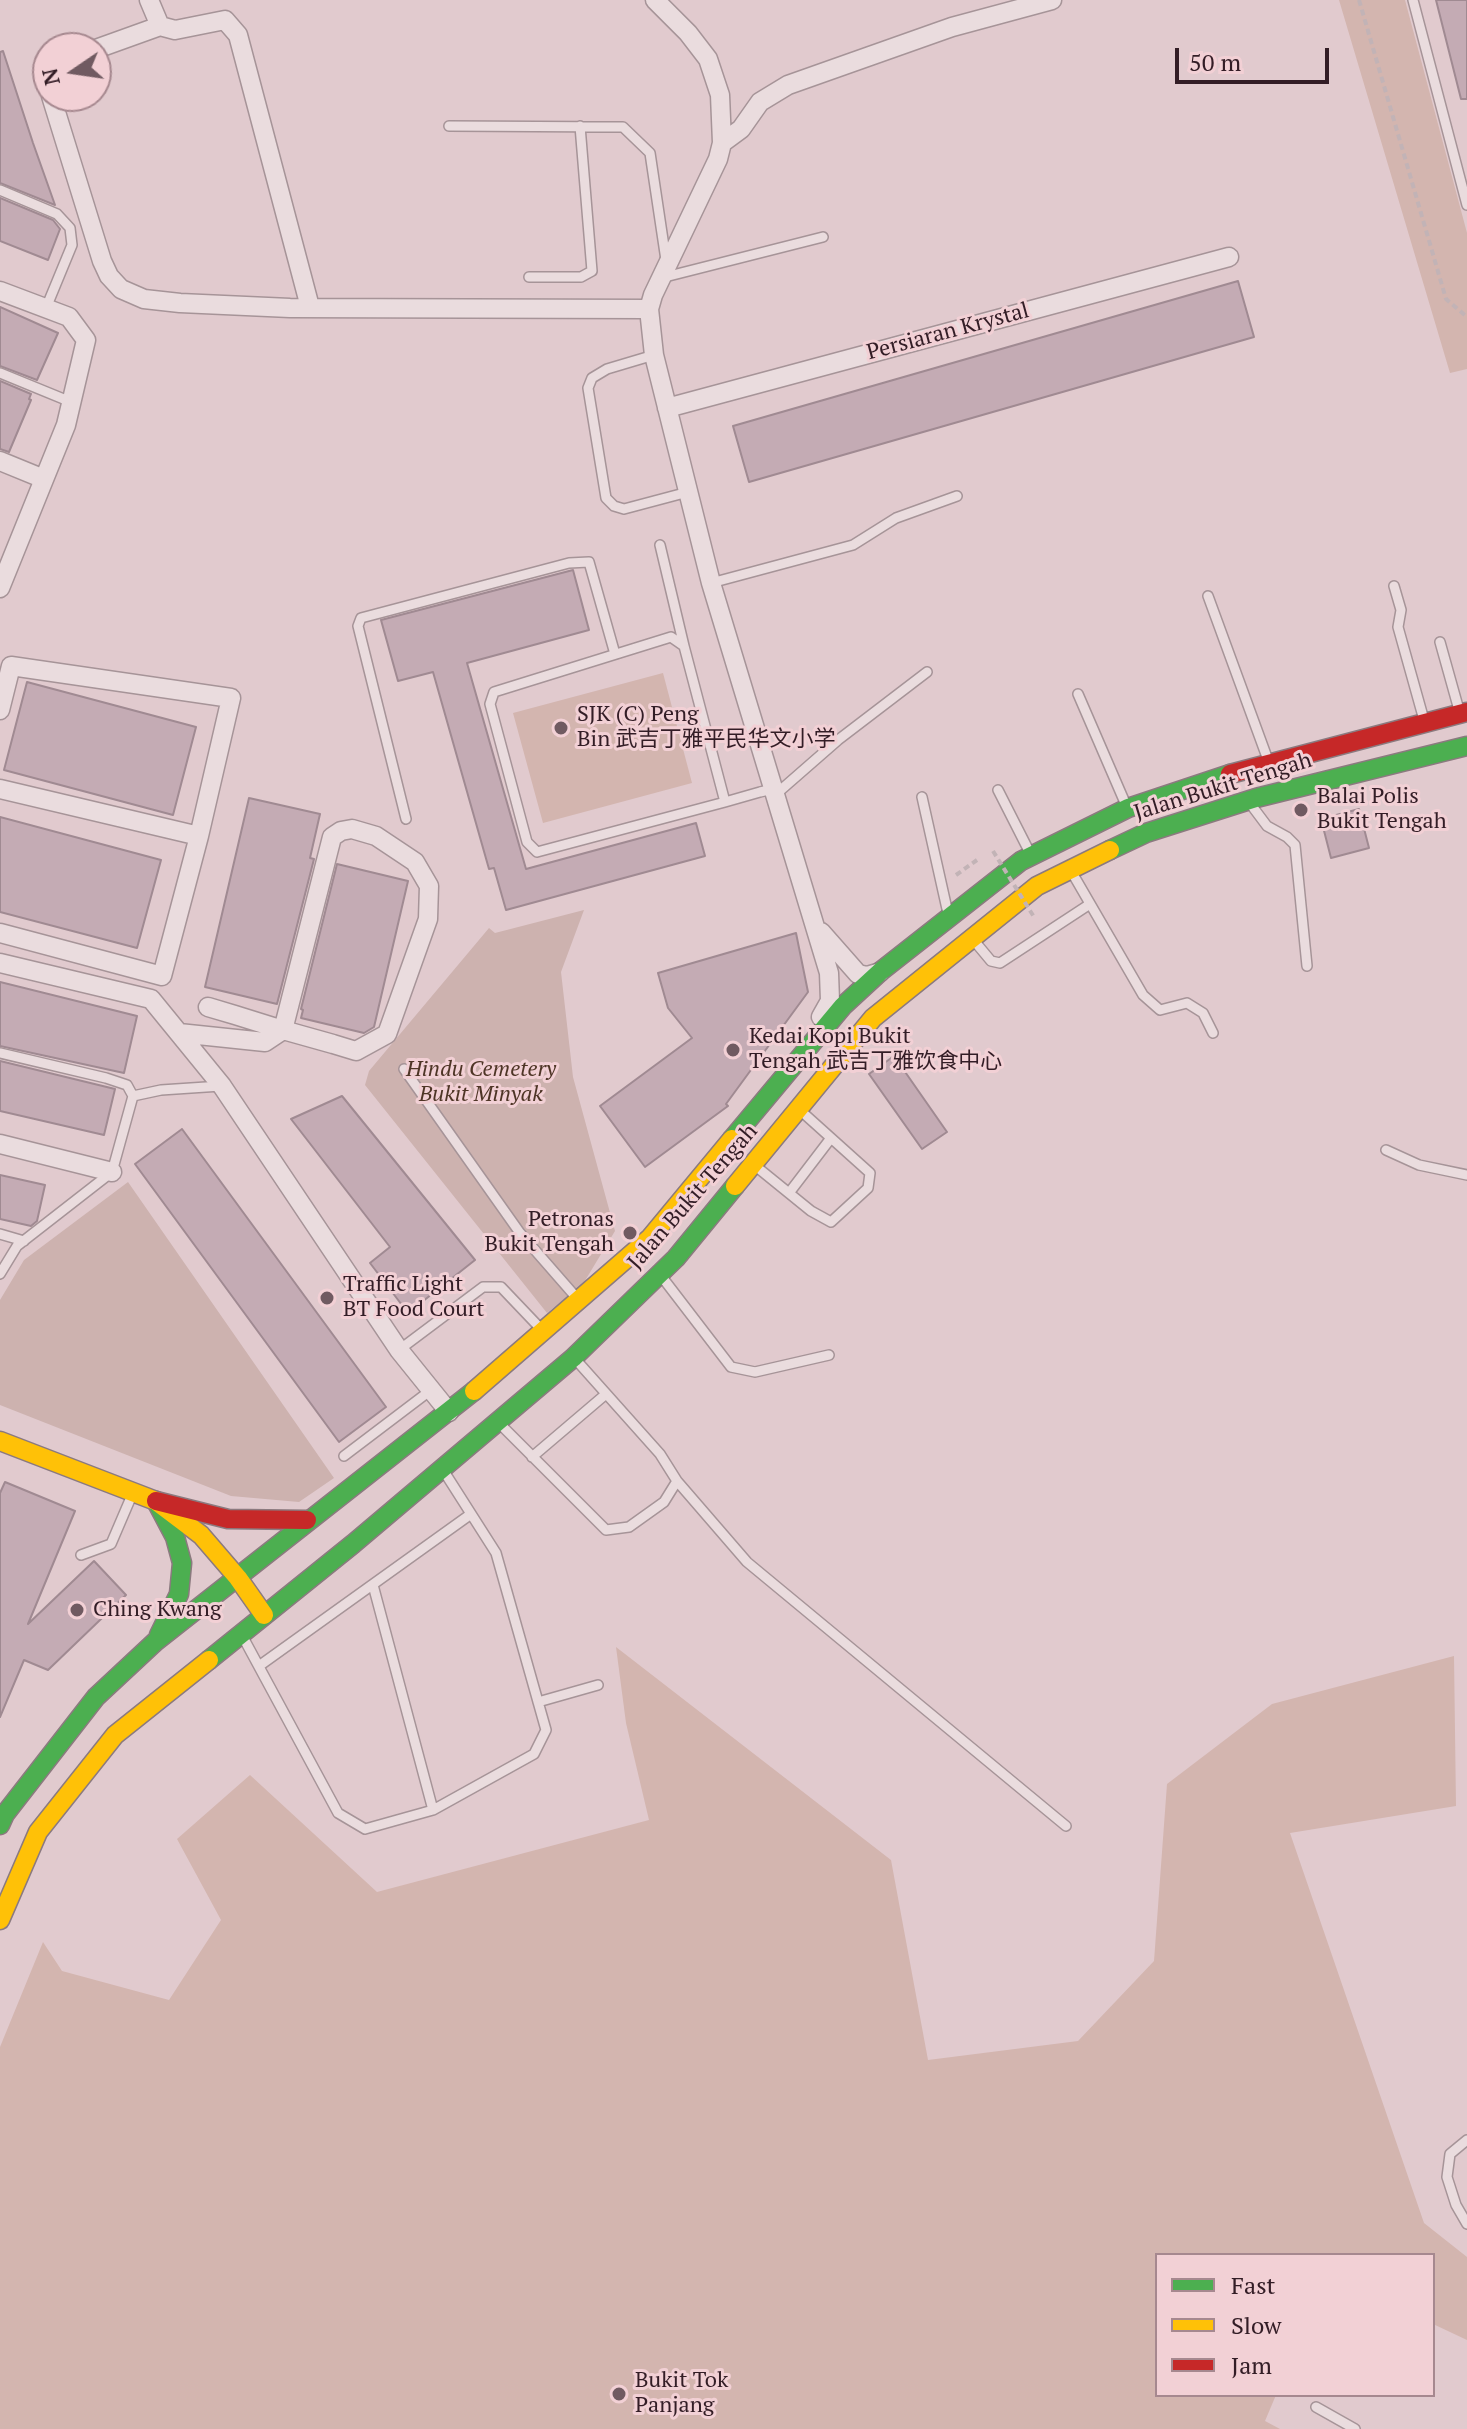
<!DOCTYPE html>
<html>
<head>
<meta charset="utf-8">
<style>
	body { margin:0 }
	#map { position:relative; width:1467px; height:2429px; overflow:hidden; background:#e1cace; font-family:"PT Serif",serif }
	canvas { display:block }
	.legend { position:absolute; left:1155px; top:2253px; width:280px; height:144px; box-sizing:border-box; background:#f2d0d5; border:2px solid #a6888f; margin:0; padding:10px 14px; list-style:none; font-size:24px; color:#331d26 }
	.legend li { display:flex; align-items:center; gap:16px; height:40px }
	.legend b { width:40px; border:2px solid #a6888f }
	.north { position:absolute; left:32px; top:32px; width:80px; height:80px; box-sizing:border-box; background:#f2d0d5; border:2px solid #a6888f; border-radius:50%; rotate:257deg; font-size:22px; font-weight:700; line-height:32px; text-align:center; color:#331d26 }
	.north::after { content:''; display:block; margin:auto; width:28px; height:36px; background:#705a61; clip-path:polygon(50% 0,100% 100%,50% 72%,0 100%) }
	.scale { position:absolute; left:1175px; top:48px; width:154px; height:36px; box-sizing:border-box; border:4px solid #331d26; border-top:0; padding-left:10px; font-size:24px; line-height:28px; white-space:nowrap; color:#331d26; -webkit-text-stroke:6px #f2d0d5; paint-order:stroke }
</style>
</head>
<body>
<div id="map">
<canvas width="1467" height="2429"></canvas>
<ul class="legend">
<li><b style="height:10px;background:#4caf50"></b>Fast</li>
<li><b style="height:10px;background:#ffc107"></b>Slow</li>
<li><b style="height:10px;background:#c62828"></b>Jam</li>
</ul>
<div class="north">N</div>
<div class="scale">50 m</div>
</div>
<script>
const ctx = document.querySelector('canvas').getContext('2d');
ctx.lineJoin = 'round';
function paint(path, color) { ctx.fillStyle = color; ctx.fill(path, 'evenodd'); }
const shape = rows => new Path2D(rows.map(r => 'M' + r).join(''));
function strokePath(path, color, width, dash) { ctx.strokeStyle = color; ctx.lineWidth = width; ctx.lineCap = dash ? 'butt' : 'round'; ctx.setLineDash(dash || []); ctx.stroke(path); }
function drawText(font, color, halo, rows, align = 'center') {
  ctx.font = font + ' "PT Serif","Noto Sans SC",serif'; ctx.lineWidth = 6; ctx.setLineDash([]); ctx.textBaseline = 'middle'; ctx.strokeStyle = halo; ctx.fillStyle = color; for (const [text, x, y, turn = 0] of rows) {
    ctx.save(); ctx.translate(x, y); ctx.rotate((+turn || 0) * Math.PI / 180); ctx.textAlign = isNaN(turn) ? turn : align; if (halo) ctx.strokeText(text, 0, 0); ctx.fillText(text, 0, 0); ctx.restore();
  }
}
paint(shape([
	[1339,0,1405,0,1467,233,1467,369,1450,373],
	[663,673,692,783,543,823,513,713],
	[616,1647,891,1860,928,2060,1078,2041,1154,1961,1167,1784,1272,1704,1454,1656,1456,1806,1290,1833,1424,2223,1467,2257,1467,2340,1433,2324,1433,2255,1157,2255,1157,2395,1276,2395,1265,2421,1280,2429,0,2429,0,2047,43,1942,62,1971,169,2000,221,1920,177,1839,250,1775,377,1892,649,1820,626,1723]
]), '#d3b5af');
paint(shape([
	[584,910,561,972,573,1077,615,1231,583,1284,547,1313,365,1085,369,1071,489,928,495,933],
	[128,1182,334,1478,299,1502,231,1496,0,1405,0,1300,24,1260]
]), '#cdb2af');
const building = shape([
	[1436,0,1467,0,1467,99,1461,99,1436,0],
	[3,51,33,143,55,205,0,183,0,52,3,51],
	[0,198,53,220,60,229,48,260,0,241,0,198],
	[1238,281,1254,337,749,482,733,426,1238,281],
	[0,307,58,333,37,380,0,366,0,307],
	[0,381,31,394,29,399,31,400,9,452,0,449,0,381],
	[573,570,589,630,467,663,526,869,696,823,705,856,506,910,494,868,489,869,433,672,398,681,381,620,573,570],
	[27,682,196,727,173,815,4,770,27,682],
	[249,798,320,814,310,858,314,859,277,1004,205,987,249,798],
	[1359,809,1369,848,1331,858,1321,819,1359,809],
	[0,817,161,860,137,948,0,912,0,817],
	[337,864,408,881,374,1027,364,1033,301,1018,303,1010,301,1009,337,864],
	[796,933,808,992,726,1104,728,1106,645,1167,600,1106,692,1038,668,1008,658,973,796,933],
	[0,982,137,1016,124,1073,0,1046,0,982],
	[894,1056,947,1132,922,1149,869,1074,894,1056],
	[0,1061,115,1089,104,1135,0,1111,0,1061],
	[342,1096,475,1260,408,1313,370,1263,390,1247,291,1119,342,1096],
	[182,1129,386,1407,339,1442,135,1164,182,1129],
	[0,1175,45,1185,37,1221,31,1226,0,1219,0,1175],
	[5,1482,75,1511,28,1624,94,1561,126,1595,48,1670,24,1660,0,1717,0,1493,5,1482]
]);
paint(building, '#c4abb4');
strokePath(building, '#a08a92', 2);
const lane = shape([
	[1413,0,1467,205],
	[449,126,623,127,650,153,666,260],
	[0,190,57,214,70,228,72,245,46,308],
	[529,277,581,277,592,271,580,126],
	[661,278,823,237],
	[654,355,607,369,592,378,588,388,606,498,614,506,624,509,688,492],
	[0,373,71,402],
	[660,545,684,646],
	[711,583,853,545,896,518,957,496],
	[1394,586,1401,610,1398,627,1424,720],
	[1208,596,1268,760],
	[1440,642,1459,710],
	[1078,694,1126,805],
	[998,790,1030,853],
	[775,795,838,740,927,672],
	[922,797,947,909],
	[725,802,684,646,671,637,494,692,490,704,527,842,537,852,725,802,760,792,773,789],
	[1252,806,1267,826,1287,837,1295,845,1307,966],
	[406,819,358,626,361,618,569,563,589,562,615,654],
	[1074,876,1143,995,1160,1010,1187,1003,1203,1013,1213,1033],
	[976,943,991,961,1000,963,1090,904],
	[0,1053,106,1078,127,1085,133,1096],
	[404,1069,520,1233,575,1296],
	[1386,1150,1419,1165,1467,1175],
	[758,1168,811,1211,831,1222,868,1188,870,1173,801,1111],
	[789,1193,831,1138],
	[0,1234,24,1241],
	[0,1274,17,1246,112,1172,133,1096,161,1090,221,1086],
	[662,1277,731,1367,755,1372,829,1355],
	[399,1350,483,1287,501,1287,541,1329],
	[501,1425,606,1530,629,1527,664,1502,677,1481,660,1454,577,1361],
	[344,1456,431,1390],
	[532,1457,606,1394],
	[677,1481,747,1562,1066,1826],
	[81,1555,111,1544,132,1495],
	[373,1585,433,1810],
	[244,1639,338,1813,365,1829,433,1810,534,1754,546,1730,496,1553,445,1473],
	[259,1666,471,1514],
	[538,1702,598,1685],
	[1467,2140,1450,2154,1447,2177,1456,2205,1467,2224],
	[1316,2407,1355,2429]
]);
const street = shape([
	[149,0,160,26,175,30,225,20,238,35,310,307],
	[655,0,688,33,708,59,720,95,722,143,718,159,653,295,649,309,654,355,711,583,829,973,830,1001,821,1017],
	[96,49,160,26],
	[51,96,102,261,109,276,121,289,144,299,180,303,290,308,649,309],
	[722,143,741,129,760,102,788,85,952,27,1052,0],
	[0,291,69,317,86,340,66,425,0,588],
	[667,408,1229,257],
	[0,461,44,479],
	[0,710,11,666,231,698,199,836,162,976,0,933],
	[0,789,199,836],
	[821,932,858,974,867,976,880,972],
	[0,963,151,999,222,1086,399,1350,449,1412],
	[179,1033,265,1042,283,1030,332,837,341,831,352,829,376,836,415,862,429,886,428,919,387,1034,356,1051,333,1044,283,1030,235,1015,208,1007],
	[0,1144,112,1172]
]);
const fast = shape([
	[1110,850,1146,833,1256,798,1467,746],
	[732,1139,843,1006,881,971,1021,861,1128,808,1230,774],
	[156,1501,175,1537,182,1563,179,1594,159,1635],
	[209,1660,353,1544,573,1358,676,1258,735,1186],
	[0,1825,5,1814,96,1697,155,1642,474,1391]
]);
const slow = shape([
	[735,1186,873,1018,1037,886,1110,850],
	[474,1391,650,1238,732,1139],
	[0,1441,156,1501,201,1535,238,1578,264,1615],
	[0,1920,38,1832,115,1735,209,1660]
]);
const jam = shape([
	[1230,774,1467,712],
	[156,1501,228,1519,307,1520]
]);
strokePath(lane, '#a69498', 12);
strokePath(street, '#a69498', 21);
strokePath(fast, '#8b7a7f', 21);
strokePath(slow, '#8b7a7f', 21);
strokePath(jam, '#8b7a7f', 21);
strokePath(shape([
	[1359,0,1446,299,1467,317],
	[956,875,977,860]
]), '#c2b3b6', 4, [6, 4]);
strokePath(lane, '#eadcde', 9);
strokePath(street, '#eadcde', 18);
strokePath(fast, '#4caf50', 18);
strokePath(slow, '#ffc107', 18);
strokePath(jam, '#c62828', 18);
strokePath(shape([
	[993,851,1034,917]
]), '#c2b3b6', 4, [6, 4]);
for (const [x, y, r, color] of [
	[561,728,8,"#705a61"],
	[1301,810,8,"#705a61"],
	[733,1050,8,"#705a61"],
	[630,1233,8,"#705a61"],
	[327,1298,8,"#705a61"],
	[77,1610,8,"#705a61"],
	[619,2394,8,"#705a61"]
]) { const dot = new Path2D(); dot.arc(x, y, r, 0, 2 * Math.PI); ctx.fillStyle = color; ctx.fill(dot); strokePath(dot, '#f2d0d5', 3); }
drawText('22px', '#331d26', '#f2d0d5', [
	["Persiaran Krystal",948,332,-15],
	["Jalan Bukit Tengah",1223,787,-17],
	["Jalan Bukit Tengah",693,1197,-49]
]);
drawText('22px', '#331d26', '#f2d0d5', [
	["SJK (C) Peng",577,715],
	["Bin 武吉丁雅平民华文小学",577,740],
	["Balai Polis",1317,797],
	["Bukit Tengah",1317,822],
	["Kedai Kopi Bukit",749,1037],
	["Tengah 武吉丁雅饮食中心",749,1062],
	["Petronas",614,1220,"right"],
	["Bukit Tengah",614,1245,"right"],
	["Traffic Light",343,1285],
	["BT Food Court",343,1310],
	["Ching Kwang",93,1610],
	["Bukit Tok",635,2381],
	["Panjang",635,2406]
], 'left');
drawText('italic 22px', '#4e3526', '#f2d0d5', [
	["Hindu Cemetery",481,1070],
	["Bukit Minyak",481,1095]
]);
</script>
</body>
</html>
